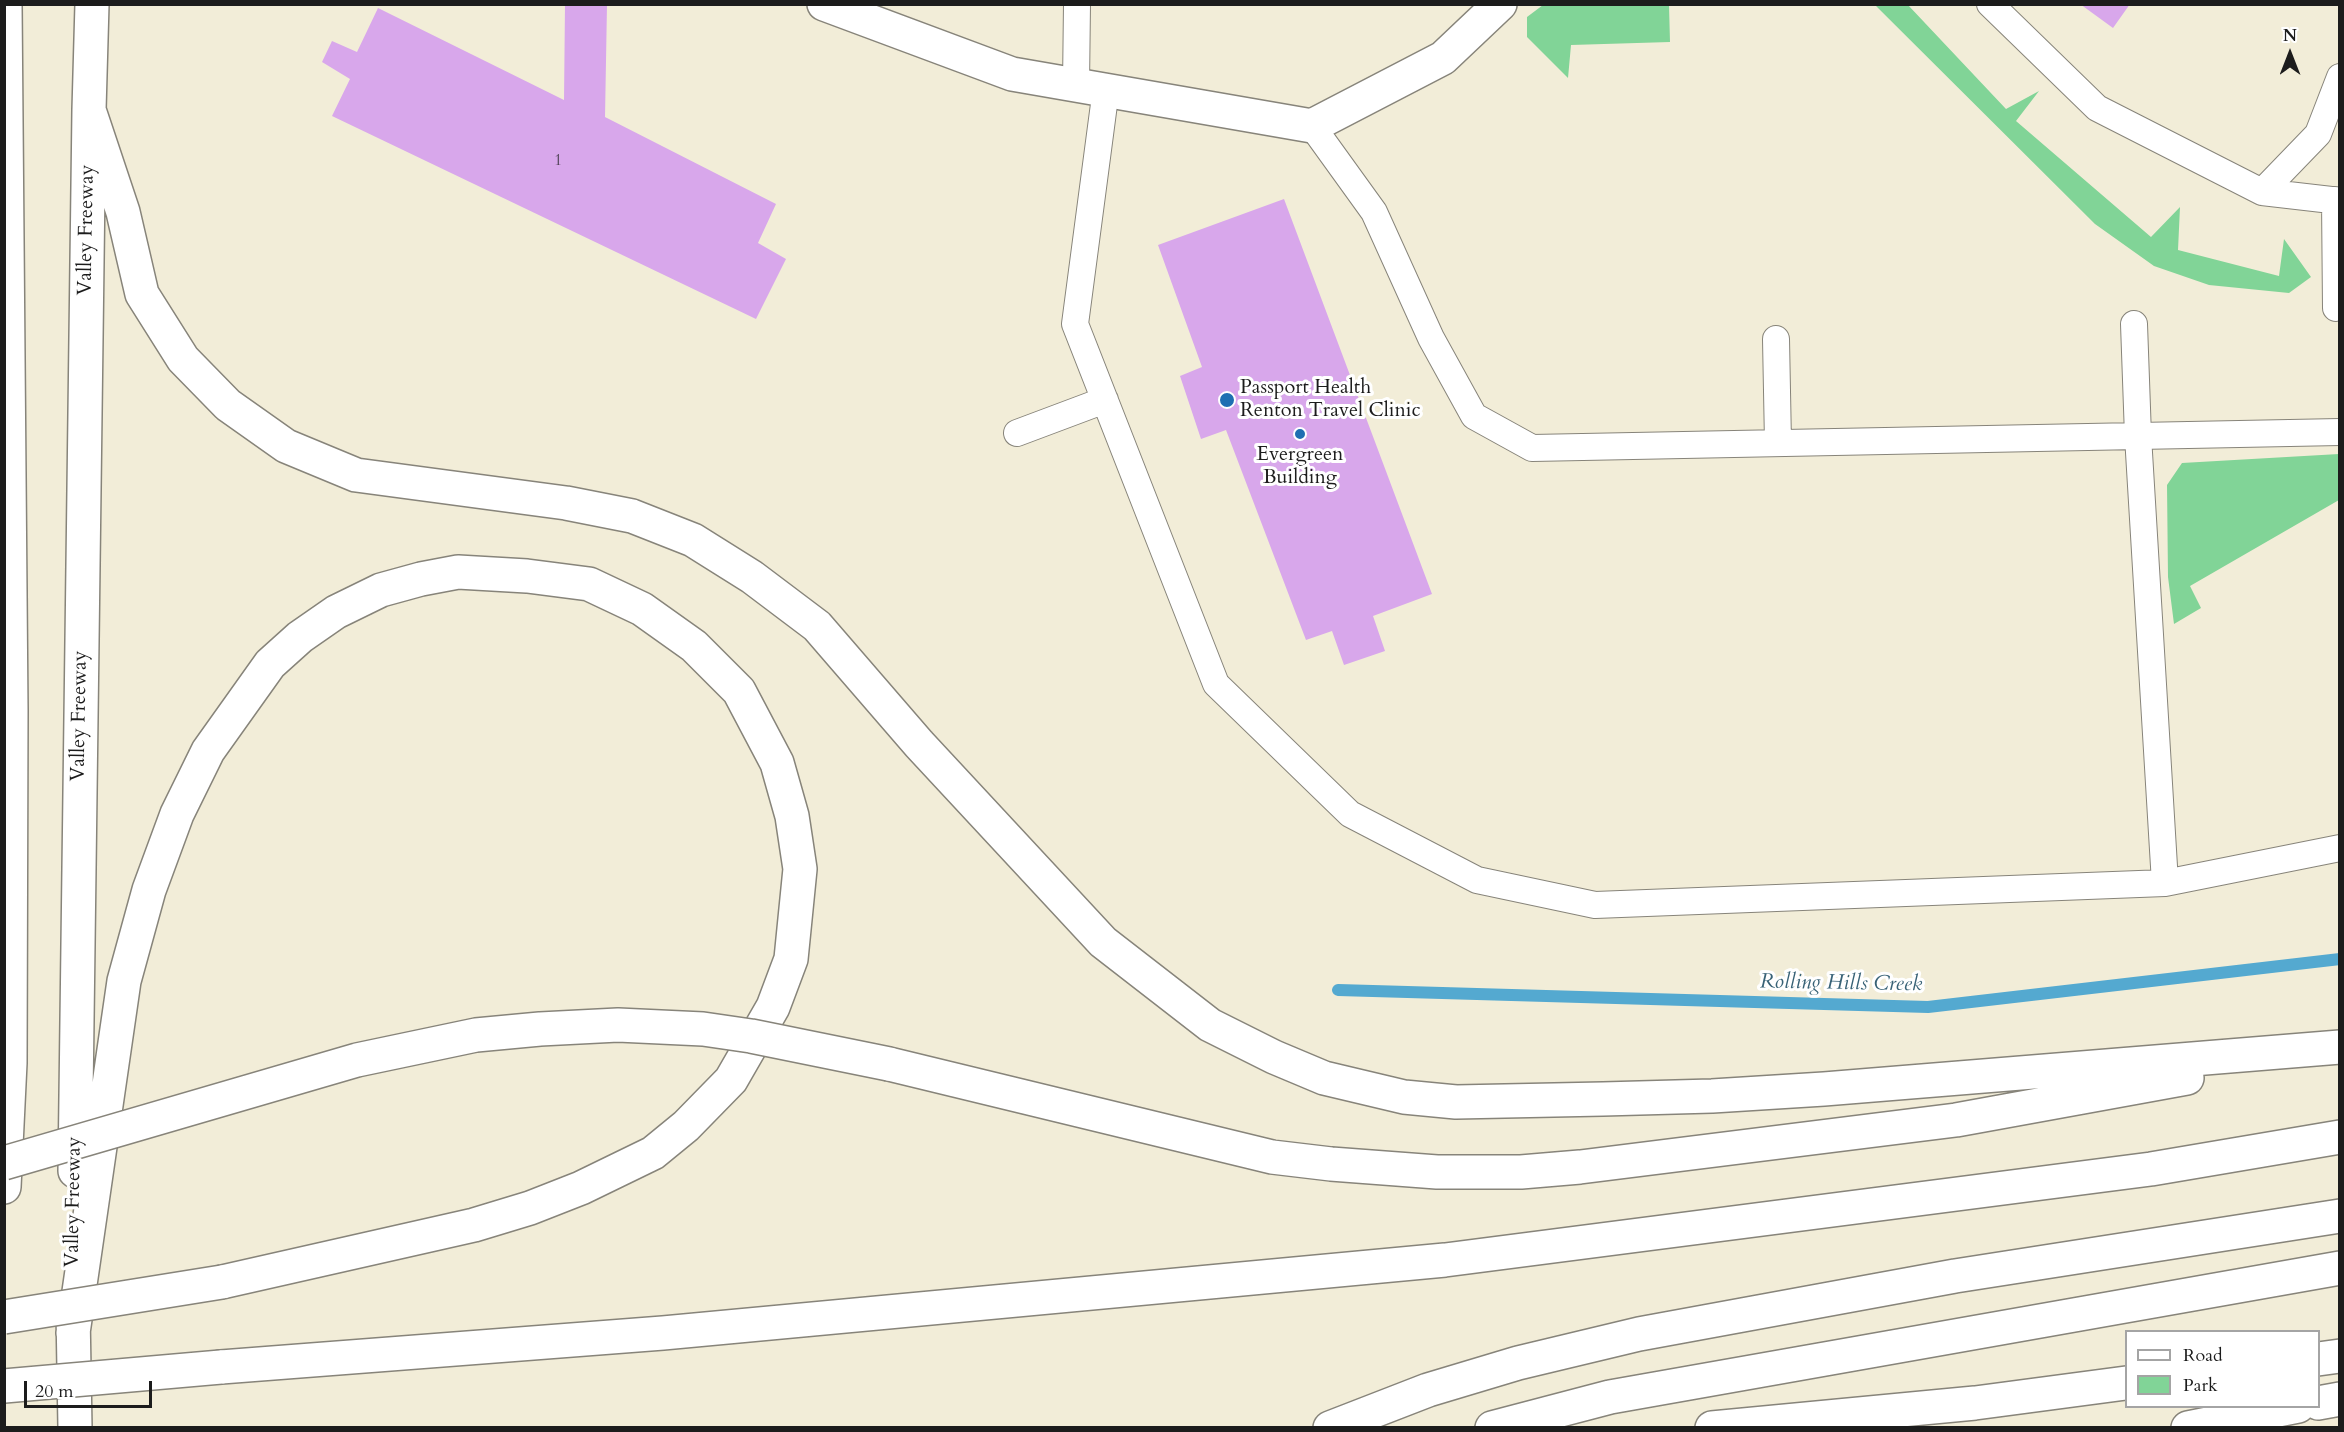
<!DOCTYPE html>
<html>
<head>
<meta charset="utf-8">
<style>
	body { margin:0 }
	#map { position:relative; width:2344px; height:1432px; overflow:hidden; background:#f2edd8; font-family:Cardo,serif }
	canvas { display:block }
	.frame { position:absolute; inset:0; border:6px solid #1c1c1c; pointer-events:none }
	.legend { position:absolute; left:2125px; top:1330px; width:195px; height:78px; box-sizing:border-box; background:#fff; border:2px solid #a4a4a4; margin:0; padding:8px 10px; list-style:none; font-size:18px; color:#1c1c1c }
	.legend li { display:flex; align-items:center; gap:12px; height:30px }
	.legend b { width:30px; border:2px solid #a4a4a4 }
	.north { position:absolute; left:2260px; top:24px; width:60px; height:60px; -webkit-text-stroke:4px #fff; paint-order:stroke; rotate:0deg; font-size:16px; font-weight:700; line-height:24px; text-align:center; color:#1c1c1c }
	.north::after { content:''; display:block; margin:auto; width:21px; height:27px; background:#1c1c1c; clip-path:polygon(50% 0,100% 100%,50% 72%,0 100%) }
	.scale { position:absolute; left:24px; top:1381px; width:128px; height:27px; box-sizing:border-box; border:3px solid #1c1c1c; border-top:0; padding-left:8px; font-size:18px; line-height:21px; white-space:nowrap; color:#1c1c1c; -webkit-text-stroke:4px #fff; paint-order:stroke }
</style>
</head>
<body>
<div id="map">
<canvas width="2344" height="1432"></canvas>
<div class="frame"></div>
<ul class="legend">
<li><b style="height:8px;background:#fff"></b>Road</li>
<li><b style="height:16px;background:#81d497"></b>Park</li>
</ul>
<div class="north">N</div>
<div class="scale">20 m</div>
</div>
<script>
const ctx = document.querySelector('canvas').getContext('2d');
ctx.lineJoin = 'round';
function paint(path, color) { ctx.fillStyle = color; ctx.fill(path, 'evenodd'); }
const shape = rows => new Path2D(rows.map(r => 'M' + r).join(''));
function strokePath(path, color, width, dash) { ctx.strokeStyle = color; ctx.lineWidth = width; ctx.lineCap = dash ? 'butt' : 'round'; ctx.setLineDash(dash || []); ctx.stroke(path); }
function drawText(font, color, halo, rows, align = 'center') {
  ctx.font = font + ' Cardo,serif'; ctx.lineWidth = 6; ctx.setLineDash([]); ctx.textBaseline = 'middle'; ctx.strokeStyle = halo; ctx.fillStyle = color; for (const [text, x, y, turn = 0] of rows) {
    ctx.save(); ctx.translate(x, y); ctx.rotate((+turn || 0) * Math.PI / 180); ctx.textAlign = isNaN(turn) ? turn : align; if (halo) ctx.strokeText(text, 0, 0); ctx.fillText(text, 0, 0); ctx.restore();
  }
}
paint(shape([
	[1543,5,1669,5,1670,42,1571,45,1568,78,1527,37,1527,17],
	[1875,5,1908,5,2006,109,2039,91,2016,121,2151,237,2180,207,2178,250,2279,276,2284,239,2311,277,2289,293,2209,285,2154,266,2095,224],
	[2339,454,2339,500,2190,586,2201,608,2174,624,2168,577,2167,485,2182,463]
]), '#81d497');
strokePath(shape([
	[1338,990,1928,1007,2340,959]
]), '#54a9d0', 12);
paint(shape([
	[2080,4,2130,4,2113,28],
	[565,5,607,5,605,117,776,204,758,243,786,259,756,319,332,116,350,79,322,62,332,41,357,52,378,8,564,100],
	[1284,199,1432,594,1373,616,1385,651,1344,665,1332,631,1306,640,1226,430,1201,439,1180,376,1202,367,1158,245]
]), '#d8a7eb');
const lane = shape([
	[1990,4,2097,108,2262,192,2340,201],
	[1076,85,1077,4],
	[1106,89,1075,324,1216,684,1350,814,1477,880,1595,905,2165,883,2138,436,2134,324],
	[1312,126,1374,212,1431,338,1474,416,1532,448,2340,432],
	[2262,192,2318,134,2340,77],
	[2335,200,2336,308],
	[1776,339,1778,443],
	[1017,433,1105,400],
	[2165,883,2340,848]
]);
const street = shape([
	[824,4,1012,74,1312,126,1443,58,1500,4]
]);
const highway = shape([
	[89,110,123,212,142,294,183,359,228,405,286,446,356,475,566,503,632,516,693,540,752,577,817,626,919,744,1103,942,1210,1025,1274,1057,1324,1078,1404,1097,1456,1102,1603,1099,1712,1096,1824,1089,2340,1047],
	[889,1064,1272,1157,1331,1164,1437,1172,1521,1172,1580,1167,1956,1120,2187,1078],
	[75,1171,89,110,92,4],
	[4,1187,10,1063,11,710,5,4],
	[73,1312,75,1428],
	[73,1333,124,981,149,890,177,814,208,751,270,664,300,637,336,612,381,590,421,579,458,572,527,576,589,584,642,609,694,646,739,691,777,763,792,816,800,869,791,959,773,1007,731,1080,686,1126,653,1153,581,1188,530,1208,474,1225,222,1282],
	[2318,1359,2340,1356],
	[221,1367,663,1333,1445,1260,2151,1169,2340,1137],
	[2318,1403,2340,1399],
	[1330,1428,1428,1390,1518,1363,1639,1334,1955,1276,2340,1216],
	[1492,1428,1610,1397,2340,1268],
	[1712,1428,1975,1403,2126,1383],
	[2188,1428,2298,1406]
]);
strokePath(lane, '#87847a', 28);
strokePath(street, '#87847a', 36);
strokePath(highway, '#87847a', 36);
strokePath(lane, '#fff', 26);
strokePath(street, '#fff', 33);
strokePath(highway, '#fff', 33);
const highwayBridge = shape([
	[4,1163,357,1060,476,1035,540,1029,618,1025,703,1029,751,1036,889,1064],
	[4,1317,222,1282],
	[4,1386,221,1367]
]);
strokePath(highwayBridge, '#87847a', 36, []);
strokePath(highwayBridge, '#fff', 33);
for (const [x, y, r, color] of [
	[1227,400,8,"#1f6fb2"],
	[1300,434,6,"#1f6fb2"]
]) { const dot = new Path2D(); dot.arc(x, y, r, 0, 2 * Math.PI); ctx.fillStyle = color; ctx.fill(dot); strokePath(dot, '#fff', 2); }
drawText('16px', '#4b3f50', null, [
	["1",558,161]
]);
drawText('20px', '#1c1c1c', '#fff', [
	["Valley Freeway",87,230,-89],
	["Valley Freeway",80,716,-89],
	["Valley Freeway",74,1202,-89]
]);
drawText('20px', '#1c1c1c', '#fff', [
	["Passport Health",1240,388],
	["Renton Travel Clinic",1240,411],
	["Evergreen",1300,455,"center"],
	["Building",1300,478,"center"]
], 'left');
drawText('italic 21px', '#386276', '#fff', [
	["Rolling Hills Creek",1841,984,1]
]);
</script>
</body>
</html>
